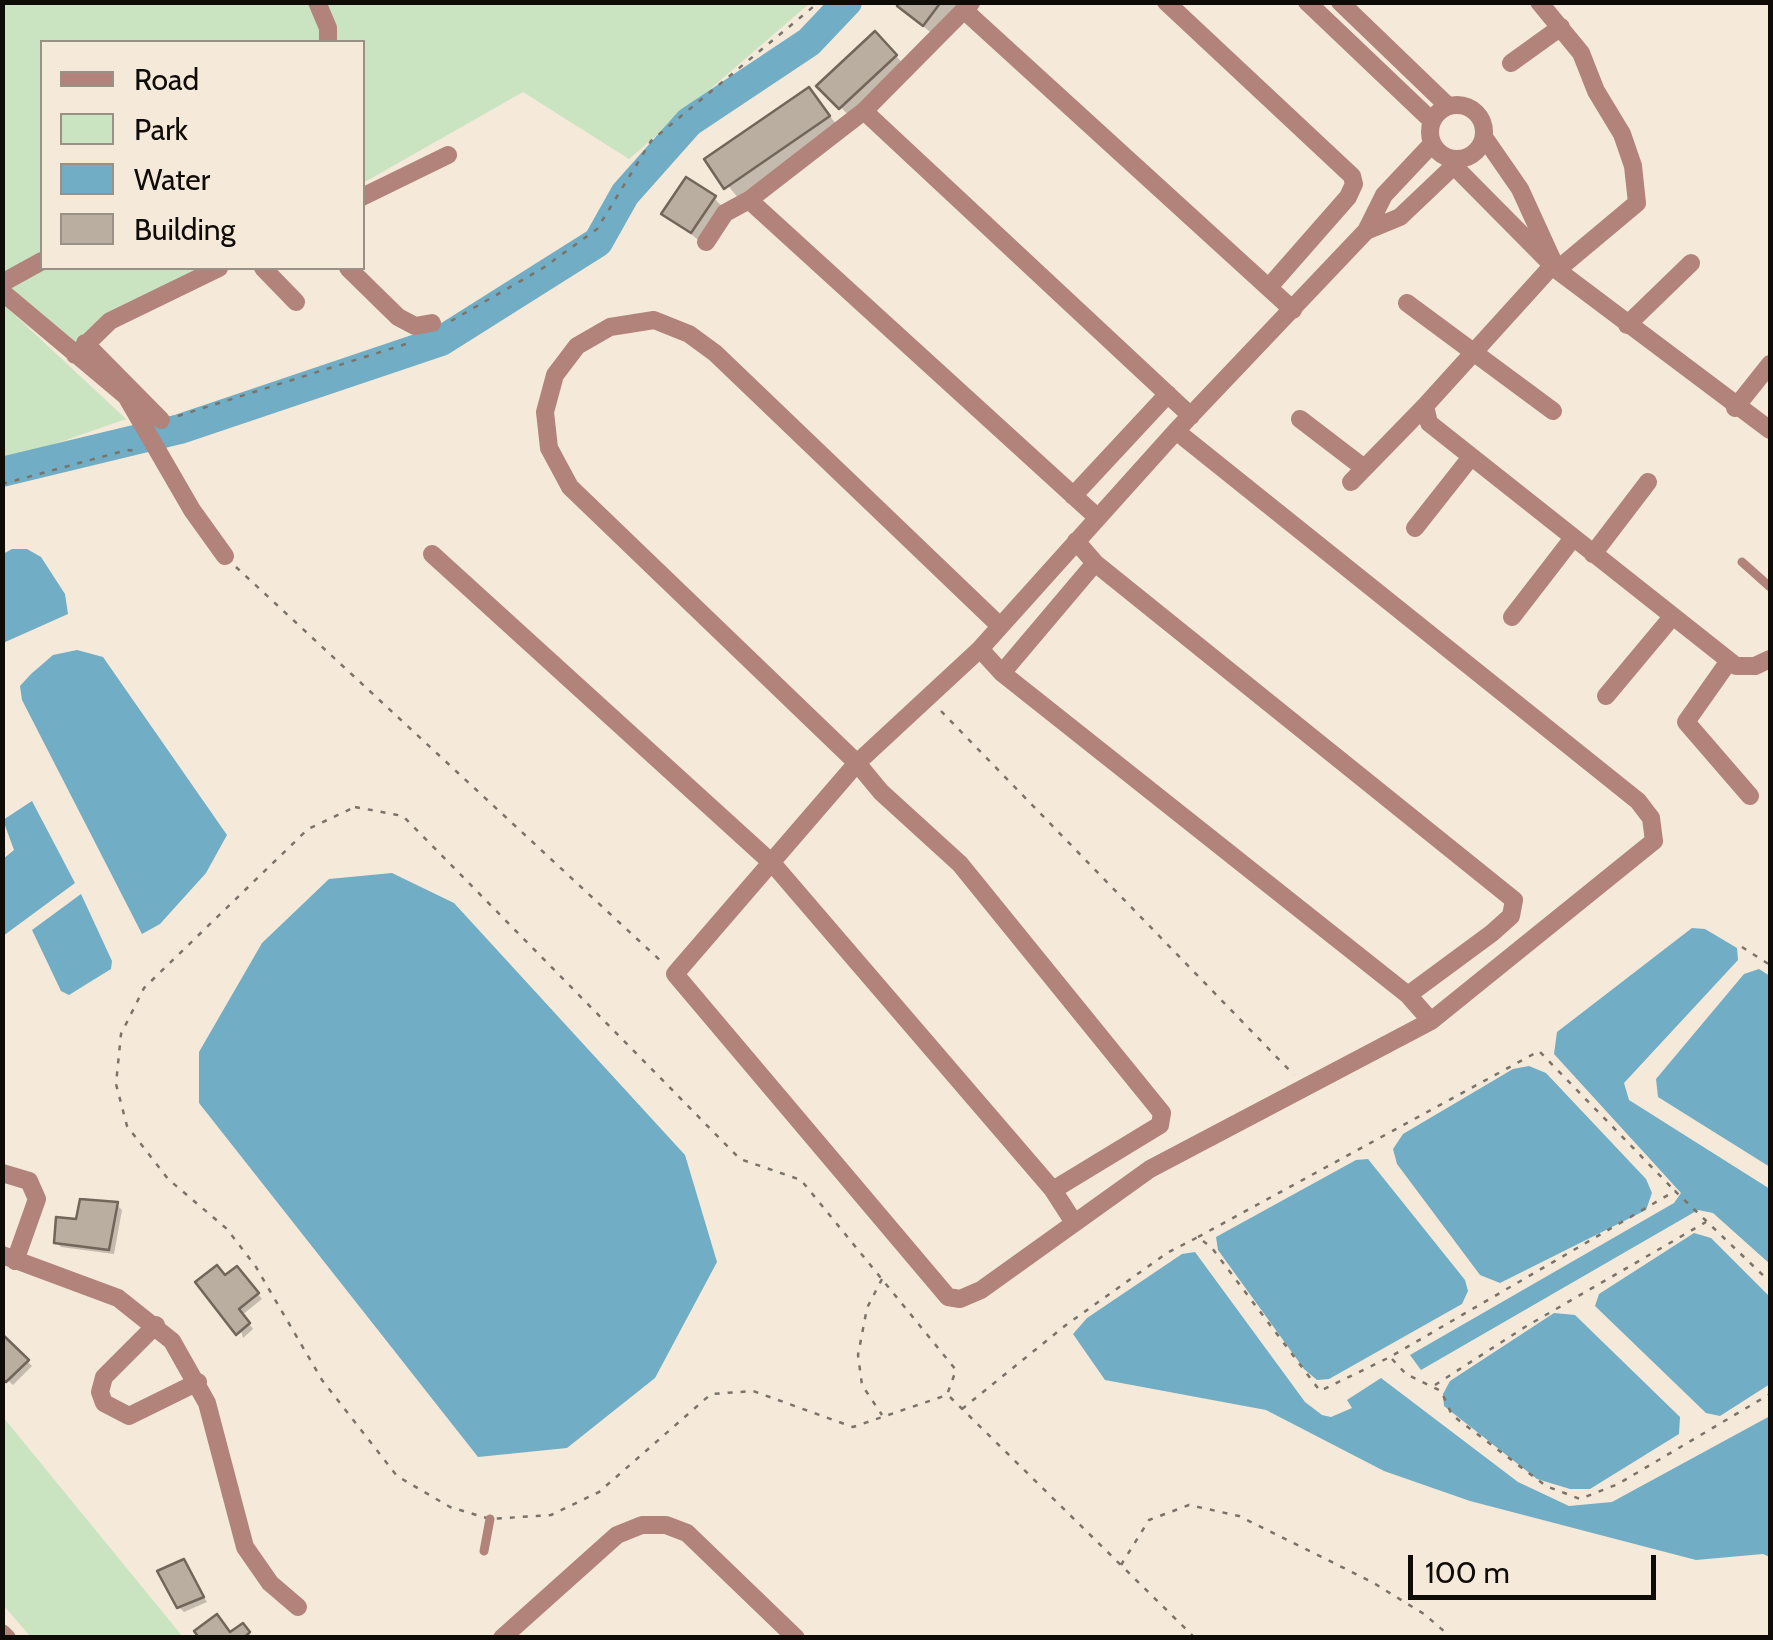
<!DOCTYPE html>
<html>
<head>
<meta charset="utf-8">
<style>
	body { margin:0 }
	#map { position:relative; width:1773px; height:1640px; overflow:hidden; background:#f5e9da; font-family:Cabin,sans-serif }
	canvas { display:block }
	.frame { position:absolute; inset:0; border:5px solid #0f0b07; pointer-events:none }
	.legend { position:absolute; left:40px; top:40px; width:325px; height:230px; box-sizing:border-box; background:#f5e9da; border:2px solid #999086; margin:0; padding:12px 18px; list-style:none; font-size:30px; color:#0f0b07 }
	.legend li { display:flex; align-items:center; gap:20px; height:50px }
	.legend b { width:50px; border:2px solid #999086 }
	.scale { position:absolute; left:1408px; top:1555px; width:248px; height:45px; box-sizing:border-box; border:5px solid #0f0b07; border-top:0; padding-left:12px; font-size:30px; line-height:35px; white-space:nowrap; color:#0f0b07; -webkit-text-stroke:8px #f5e9da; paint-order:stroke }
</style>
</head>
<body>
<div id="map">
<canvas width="1773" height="1640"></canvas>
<div class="frame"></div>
<ul class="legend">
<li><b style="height:12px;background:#b1837a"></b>Road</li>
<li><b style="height:28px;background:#cae3c0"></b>Park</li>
<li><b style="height:28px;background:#71adc4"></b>Water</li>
<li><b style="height:28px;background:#baaea0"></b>Building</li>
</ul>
<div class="scale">100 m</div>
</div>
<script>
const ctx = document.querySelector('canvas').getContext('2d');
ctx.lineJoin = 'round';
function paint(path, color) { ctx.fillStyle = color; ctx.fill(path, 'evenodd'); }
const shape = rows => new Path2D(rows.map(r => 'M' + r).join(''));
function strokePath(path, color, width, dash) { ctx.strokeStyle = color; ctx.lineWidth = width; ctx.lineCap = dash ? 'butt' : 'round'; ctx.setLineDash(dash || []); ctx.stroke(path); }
paint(shape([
	[3,3,810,3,629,159,523,92,363,183,362,42,42,42,42,268,209,268,110,321,75,355,3,280],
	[3,304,126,419,3,462],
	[2,1417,3,1417,183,1637,31,1637,3,1605]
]), '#cae3c0');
paint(shape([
	[12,549,27,549,41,557,65,594,68,614,3,643,3,554],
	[77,650,103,657,227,835,206,873,160,924,142,934,22,700,20,686,31,674,53,655],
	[32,801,75,883,3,936,3,859,14,850,3,820],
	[392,873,454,903,685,1155,717,1262,655,1378,567,1448,478,1457,199,1103,199,1052,262,943,329,879],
	[81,894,112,961,111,969,69,995,61,991,32,930],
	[1692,928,1705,929,1737,948,1738,960,1624,1083,1629,1100,1770,1189,1770,1264,1713,1213,1698,1210,1421,1370,1410,1355,1674,1203,1681,1193,1554,1054,1557,1032],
	[1759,969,1770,976,1770,1167,1658,1097,1656,1079,1744,974],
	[1529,1066,1546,1073,1646,1179,1652,1193,1646,1210,1500,1283,1480,1275,1397,1164,1393,1149,1403,1134,1513,1069],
	[1368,1159,1465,1280,1468,1291,1462,1304,1329,1379,1317,1380,1304,1369,1218,1250,1216,1237,1356,1160],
	[1694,1233,1711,1238,1770,1297,1770,1384,1720,1416,1706,1413,1595,1306,1599,1294],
	[1195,1252,1305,1402,1322,1415,1331,1417,1352,1408,1347,1400,1381,1378,1518,1482,1569,1506,1612,1502,1770,1416,1770,1557,1763,1554,1696,1560,1470,1501,1384,1471,1266,1410,1105,1380,1073,1334,1087,1318,1182,1254],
	[1554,1313,1575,1315,1680,1417,1679,1434,1590,1489,1570,1489,1537,1479,1444,1406,1443,1394,1450,1381]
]), '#71adc4');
paint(shape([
	[903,2,972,2,941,42,901,6],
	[875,34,913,74,858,125,820,86],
	[809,90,845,135,744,205,707,160],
	[714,198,731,216,710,249,665,214],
	[117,1205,122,1210,114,1254,61,1247,56,1242,78,1222],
	[242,1274,262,1299,242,1315,253,1329,243,1338,226,1278],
	[2,1337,32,1366,13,1385,2,1375],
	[184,1562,207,1602,184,1612,179,1607]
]), '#0003');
strokePath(shape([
	[2,472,180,429,441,341,598,242,625,194,689,122,809,42,847,2]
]), '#71adc4', 30);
const building = shape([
	[900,2,941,2,923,26,897,6,900,2],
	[875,31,897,55,839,109,816,86,875,31],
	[809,87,830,116,724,189,704,159,809,87],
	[686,177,716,196,691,233,661,214,686,177],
	[80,1199,118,1202,109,1250,54,1243,56,1217,76,1219,80,1199],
	[217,1265,225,1275,237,1266,259,1293,239,1309,250,1323,236,1335,195,1282,217,1265],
	[2,1334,29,1360,6,1382,2,1379,2,1334],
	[184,1559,204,1597,177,1608,157,1571,184,1559],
	[217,1614,230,1632,243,1623,250,1632,244,1638,199,1638,194,1631,217,1614]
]);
paint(building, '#baaea0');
strokePath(building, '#716659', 2.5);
strokePath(shape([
	[451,321,543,268,597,229,651,141,819,2],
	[178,416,409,343],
	[2,484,127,450,136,451],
	[236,567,663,963],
	[941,711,1294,1075],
	[355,807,403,816,740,1159,801,1180,956,1370,947,1395,853,1427,753,1391,711,1394,599,1492,551,1515,490,1519,450,1507,397,1476,322,1380,256,1267,227,1229,168,1179,127,1126,116,1084,121,1034,144,988,308,829,355,807],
	[1742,947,1770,965],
	[1198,1237,1539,1051,1674,1190],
	[882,1279,867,1308,858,1355,862,1385,882,1415],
	[1392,1359,1406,1374,1441,1391,1452,1415,1546,1486,1580,1499,1618,1484,1770,1394],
	[1435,1385,1525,1327,1706,1222],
	[950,1397,1195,1638],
	[962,1409,1066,1325,1167,1253,1198,1237,1212,1248,1320,1391,1390,1357,1675,1191,1770,1282],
	[1121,1565,1149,1520,1189,1505,1239,1516,1372,1582,1424,1614,1452,1638]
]), '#7a7369', 2.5, [5, 8]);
strokePath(shape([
	[1742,562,1770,587],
	[484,1551,490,1519]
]), '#b1837a', 9);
strokePath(shape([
	[317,2,328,28,328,42],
	[1166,2,1352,176,1354,184,1348,197,1269,287],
	[1307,2,1432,121],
	[1340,2,1448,106],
	[965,11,1293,310],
	[1511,63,1561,27],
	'1430 132a27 27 0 1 1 54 0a27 27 0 1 1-54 0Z',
	[864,111,1191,416],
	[1484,137,1520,189,1557,270,1637,203,1633,166,1622,134,1596,91,1581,53,1539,2],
	[1454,166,1557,270,1770,430],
	[362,197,448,155],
	[749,200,1098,518],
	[1366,231,1400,217,1460,160],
	[706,242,725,213,749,200,864,111,971,3],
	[1552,266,1425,406,1429,423,1736,666,1755,666,1770,659],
	[263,268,296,302],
	[348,268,398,317,415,326,432,323],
	[2,283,42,261],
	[2,292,126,396,192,510,225,556],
	[1407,303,1553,411],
	[1627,325,1691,263],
	[85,343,161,420],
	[75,355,110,321,219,268],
	[1735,408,1770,364],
	[1300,419,1364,468],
	[1176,431,1638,801,1651,818,1654,841,1431,1021,1150,1169,981,1290,960,1299,948,1297,675,974,857,763,980,649,1176,431,1366,231,1384,195,1432,144],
	[1351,482,1425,406],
	[1073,496,1168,394],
	[1415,528,1471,457],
	[1076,541,1095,563,1514,900,1511,916,1492,933,1408,995],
	[432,554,773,864,1053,1190,1073,1221],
	[1593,554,1648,482],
	[1512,617,1573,538],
	[1000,626,715,353,689,334,654,320,610,327,577,346,555,375,545,412,549,448,570,487,857,763,881,792,960,864,1162,1113,1160,1125,1053,1190],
	[980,649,1002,673,1408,995,1431,1021],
	[1729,661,1686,722,1750,796],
	[1002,673,1095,563],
	[1606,696,1672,617],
	[2,1173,29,1181,37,1199,15,1261],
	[2,1255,118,1298,172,1341,207,1403,245,1547,270,1583,298,1607],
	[156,1325,104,1377,100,1392,104,1403,129,1416,198,1382],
	[2,1633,7,1638],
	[502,1638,617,1535,642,1525,666,1525,687,1533,796,1638]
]), '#b1837a', 18);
</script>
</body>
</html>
